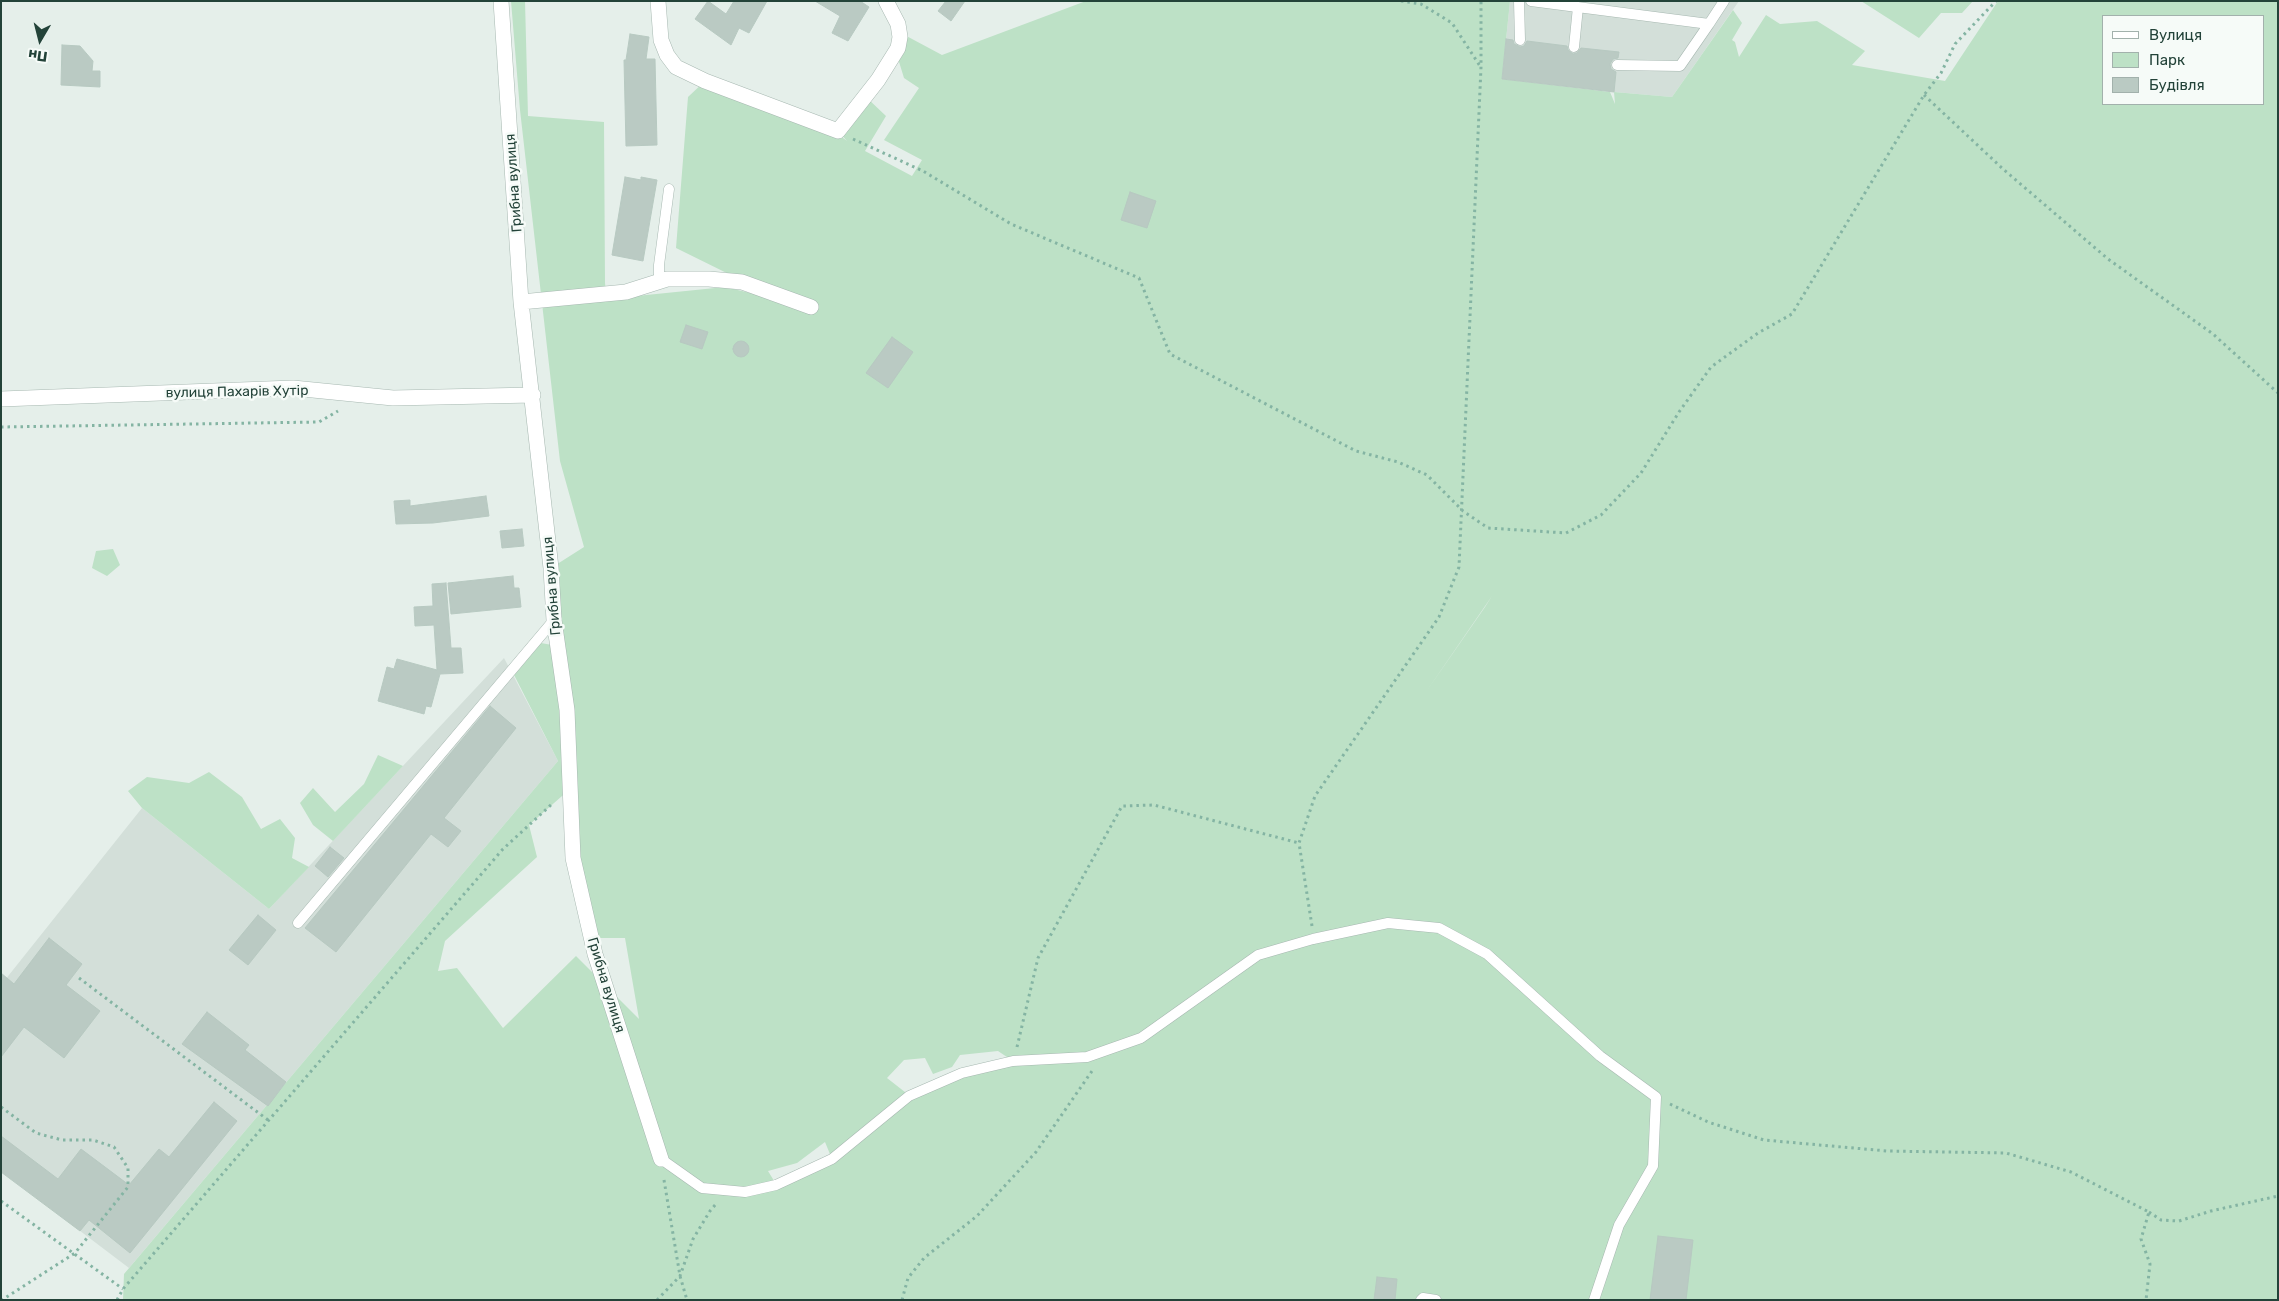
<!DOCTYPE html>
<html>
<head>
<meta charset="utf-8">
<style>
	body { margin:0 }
	#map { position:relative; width:2279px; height:1301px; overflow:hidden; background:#e5efea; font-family:Rubik,sans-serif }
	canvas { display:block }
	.frame { position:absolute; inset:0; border:2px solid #234339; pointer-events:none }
	.legend { position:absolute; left:2102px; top:15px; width:162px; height:90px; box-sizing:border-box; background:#f6fbf8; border:1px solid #a2b1ac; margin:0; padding:6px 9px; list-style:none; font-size:15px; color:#234339 }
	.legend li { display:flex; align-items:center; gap:10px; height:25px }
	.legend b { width:25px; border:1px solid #a2b1ac }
	.north { position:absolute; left:15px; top:15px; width:50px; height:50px; -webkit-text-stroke:4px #f6fbf8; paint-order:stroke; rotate:188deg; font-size:14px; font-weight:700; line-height:20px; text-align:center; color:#234339 }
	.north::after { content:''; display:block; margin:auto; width:18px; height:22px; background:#234339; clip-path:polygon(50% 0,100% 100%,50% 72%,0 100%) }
</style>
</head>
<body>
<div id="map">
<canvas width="2279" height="1301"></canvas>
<div class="frame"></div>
<ul class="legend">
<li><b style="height:6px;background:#fff"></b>Вулиця</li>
<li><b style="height:14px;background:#bde1c6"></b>Парк</li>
<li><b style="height:14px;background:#bacac3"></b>Будівля</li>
</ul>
<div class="north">Пн</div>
</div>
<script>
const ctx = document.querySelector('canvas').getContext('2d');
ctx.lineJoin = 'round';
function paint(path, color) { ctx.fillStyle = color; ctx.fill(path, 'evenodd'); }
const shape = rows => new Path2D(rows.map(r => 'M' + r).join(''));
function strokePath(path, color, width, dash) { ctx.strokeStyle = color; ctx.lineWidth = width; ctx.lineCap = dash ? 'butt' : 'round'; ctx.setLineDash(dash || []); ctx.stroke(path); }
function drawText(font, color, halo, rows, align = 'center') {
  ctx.font = font + ' Rubik,sans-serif'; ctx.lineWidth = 5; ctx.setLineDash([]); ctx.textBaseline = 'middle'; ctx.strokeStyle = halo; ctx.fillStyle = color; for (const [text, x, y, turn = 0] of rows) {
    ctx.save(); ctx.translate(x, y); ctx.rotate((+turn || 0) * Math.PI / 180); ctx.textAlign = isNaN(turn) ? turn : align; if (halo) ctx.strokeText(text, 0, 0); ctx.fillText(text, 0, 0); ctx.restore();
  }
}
paint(shape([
	[1510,1,1739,1,1672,97,1614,92,1502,79],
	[504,658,558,761,129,1268,1,1171,1,985,142,808,269,909]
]), '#d3dfd9');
paint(shape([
	[511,1,525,1,528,116,604,122,605,283,607,299,725,287,805,306,749,284,676,248,688,97,705,81,830,128,847,141,838,131,866,97,886,116,865,151,912,176,922,160,884,140,919,88,904,78,896,52,899,32,942,55,1086,1,1510,1,1502,79,1610,92,1615,104,1614,92,1672,97,1733,10,1742,23,1732,40,1735,42,1739,57,1766,15,1780,24,1817,21,1865,51,1852,65,1945,81,1998,1,2278,1,2278,1300,123,1300,124,1274,558,761,512,671,535,642,558,646,551,568,584,547,560,461,520,110],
	[2103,16,2263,16,2263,104,2103,104],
	[1492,596,1485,607,1426,692],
	[570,789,591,938,625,938,639,1019,576,956,503,1028,457,968,438,971,445,941,537,857,529,825],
	[998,1051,1013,1061,910,1096,887,1078,904,1060,925,1058,933,1074,952,1067,960,1055],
	[825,1142,832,1159,776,1184,768,1171,797,1163],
	[1861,1,1973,1,1962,13,1941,13,1919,38],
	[113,549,120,565,107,576,92,568,96,551],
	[378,755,403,766,333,841,313,825,300,803,313,788,335,812,364,784],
	[209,772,242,797,261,829,280,819,295,838,292,858,309,867,269,909,142,808,128,791,147,777,189,783]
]), '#bde1c6');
const building = shape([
	[708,1,726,14,734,1,767,1,749,33,739,28,731,45,695,19,708,1],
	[815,1,860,1,869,7,848,41,832,33,840,16,815,1],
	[946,1,965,1,951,21,938,11,946,1],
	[630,34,649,37,646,59,655,59,657,145,626,146,624,60,626,60,630,34],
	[1506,39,1513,40,1514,44,1520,47,1524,46,1527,41,1567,46,1568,50,1573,54,1577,53,1581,48,1619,52,1618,58,1613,59,1610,64,1611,69,1616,72,1614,92,1502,79,1506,39],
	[62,45,80,46,93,61,92,71,100,71,100,87,61,85,62,45],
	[625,177,641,180,641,177,657,180,643,261,612,255,625,177],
	[1130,192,1156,201,1147,228,1121,220,1130,192],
	[686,325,708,332,702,349,680,342,686,325],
	[892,337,913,352,888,388,866,373,892,337],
	'733 349a8 8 0 1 1 16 0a8 8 0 1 1-16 0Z',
	[486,496,489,516,433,523,396,524,394,501,410,500,410,506,486,496],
	[522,529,524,546,502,548,500,531,522,529],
	[513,576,514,588,519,588,521,607,451,614,448,583,513,576],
	[446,583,451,648,461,648,463,673,440,674,431,707,426,706,424,714,378,701,387,667,394,669,397,659,437,670,434,625,415,626,414,607,433,606,432,584,446,583],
	[490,706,516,728,444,818,461,831,448,847,431,834,336,952,305,928,490,706],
	[330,847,344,858,328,877,315,866,330,847],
	[258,915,276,930,248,965,229,950,258,915],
	[49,938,82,964,66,985,100,1011,64,1058,24,1027,1,1057,1,973,14,984,49,938],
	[207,1012,249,1045,245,1050,286,1082,268,1106,182,1044,207,1012],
	[214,1102,237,1121,130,1253,89,1220,80,1231,1,1172,1,1136,58,1179,81,1149,129,1185,159,1149,169,1157,214,1102],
	[1658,1236,1693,1240,1686,1300,1650,1300,1658,1236],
	[1377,1277,1397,1279,1395,1300,1374,1300,1377,1277]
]);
paint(building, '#bacac3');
strokePath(building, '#b7c9c1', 1);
const lane = shape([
	[1519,1,1520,40],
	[1531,1,1709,24,1724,1],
	[1574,47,1578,7],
	[1617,65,1680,66,1709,24],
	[659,281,659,265,669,189],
	[298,923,554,620],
	[661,1159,702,1188,745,1192,776,1185,832,1159,909,1096,962,1073,1013,1061,1087,1057,1141,1038,1258,955,1313,939,1388,923,1439,928,1487,954,1600,1056,1656,1097,1653,1166,1619,1225,1594,1300],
	[1421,1300,1423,1298,1436,1300]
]);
const street = shape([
	[501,1,521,302,551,568,554,620,567,710,573,858,595,954,661,1159],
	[658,1,661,40,667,55,676,67,705,81,838,131,878,80,898,48,900,37,898,24,886,1],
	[521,302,626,292,667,279,709,279,742,282,811,307],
	[1,399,293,388,393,398,533,395]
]);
strokePath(lane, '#a7b8b1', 11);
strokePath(street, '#a7b8b1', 16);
strokePath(shape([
	[1401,1,1421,4,1452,23,1480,66],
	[1924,95,2003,169,2108,259,2213,334,2278,393],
	[853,139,923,171,1011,224,1139,278,1170,354,1356,451,1398,462,1427,475,1463,511,1488,528,1566,533,1601,515,1641,473,1679,412,1711,367,1758,333,1792,314,1924,95,1941,73,1955,44,1996,1],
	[1,427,319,422,338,411],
	[1312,926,1299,843,1315,796,1439,617,1459,567,1481,67,1481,1],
	[79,978,268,1120],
	[1017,1047,1038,958,1122,806,1154,805,1299,843],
	[1670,1104,1708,1122,1764,1140,1887,1151,2006,1153,2071,1172,2149,1212,2141,1239,2150,1264,2146,1300],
	[1,1107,36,1133,62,1140,93,1140,114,1147,128,1168,128,1187,75,1253,2,1300],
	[664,1180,680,1276,687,1300],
	[1,1201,123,1289],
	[2149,1212,2161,1220,2179,1221,2211,1211,2278,1196],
	[117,1300,123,1289,503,849,553,803],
	[657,1300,680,1276,693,1239,710,1211,716,1204],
	[902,1300,908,1278,924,1258,977,1216,1036,1152,1092,1071]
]), '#84b4a3', 3, [2.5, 4]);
strokePath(lane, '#fff', 10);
strokePath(street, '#fff', 15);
drawText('14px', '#234339', '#f6fbf8', [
	["Грибна вулиця",514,183,-94],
	["вулиця Пахарів Хутір",237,392,-1],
	["Грибна вулиця",552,586,-95],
	["Грибна вулиця",606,985,73]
]);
</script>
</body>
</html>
